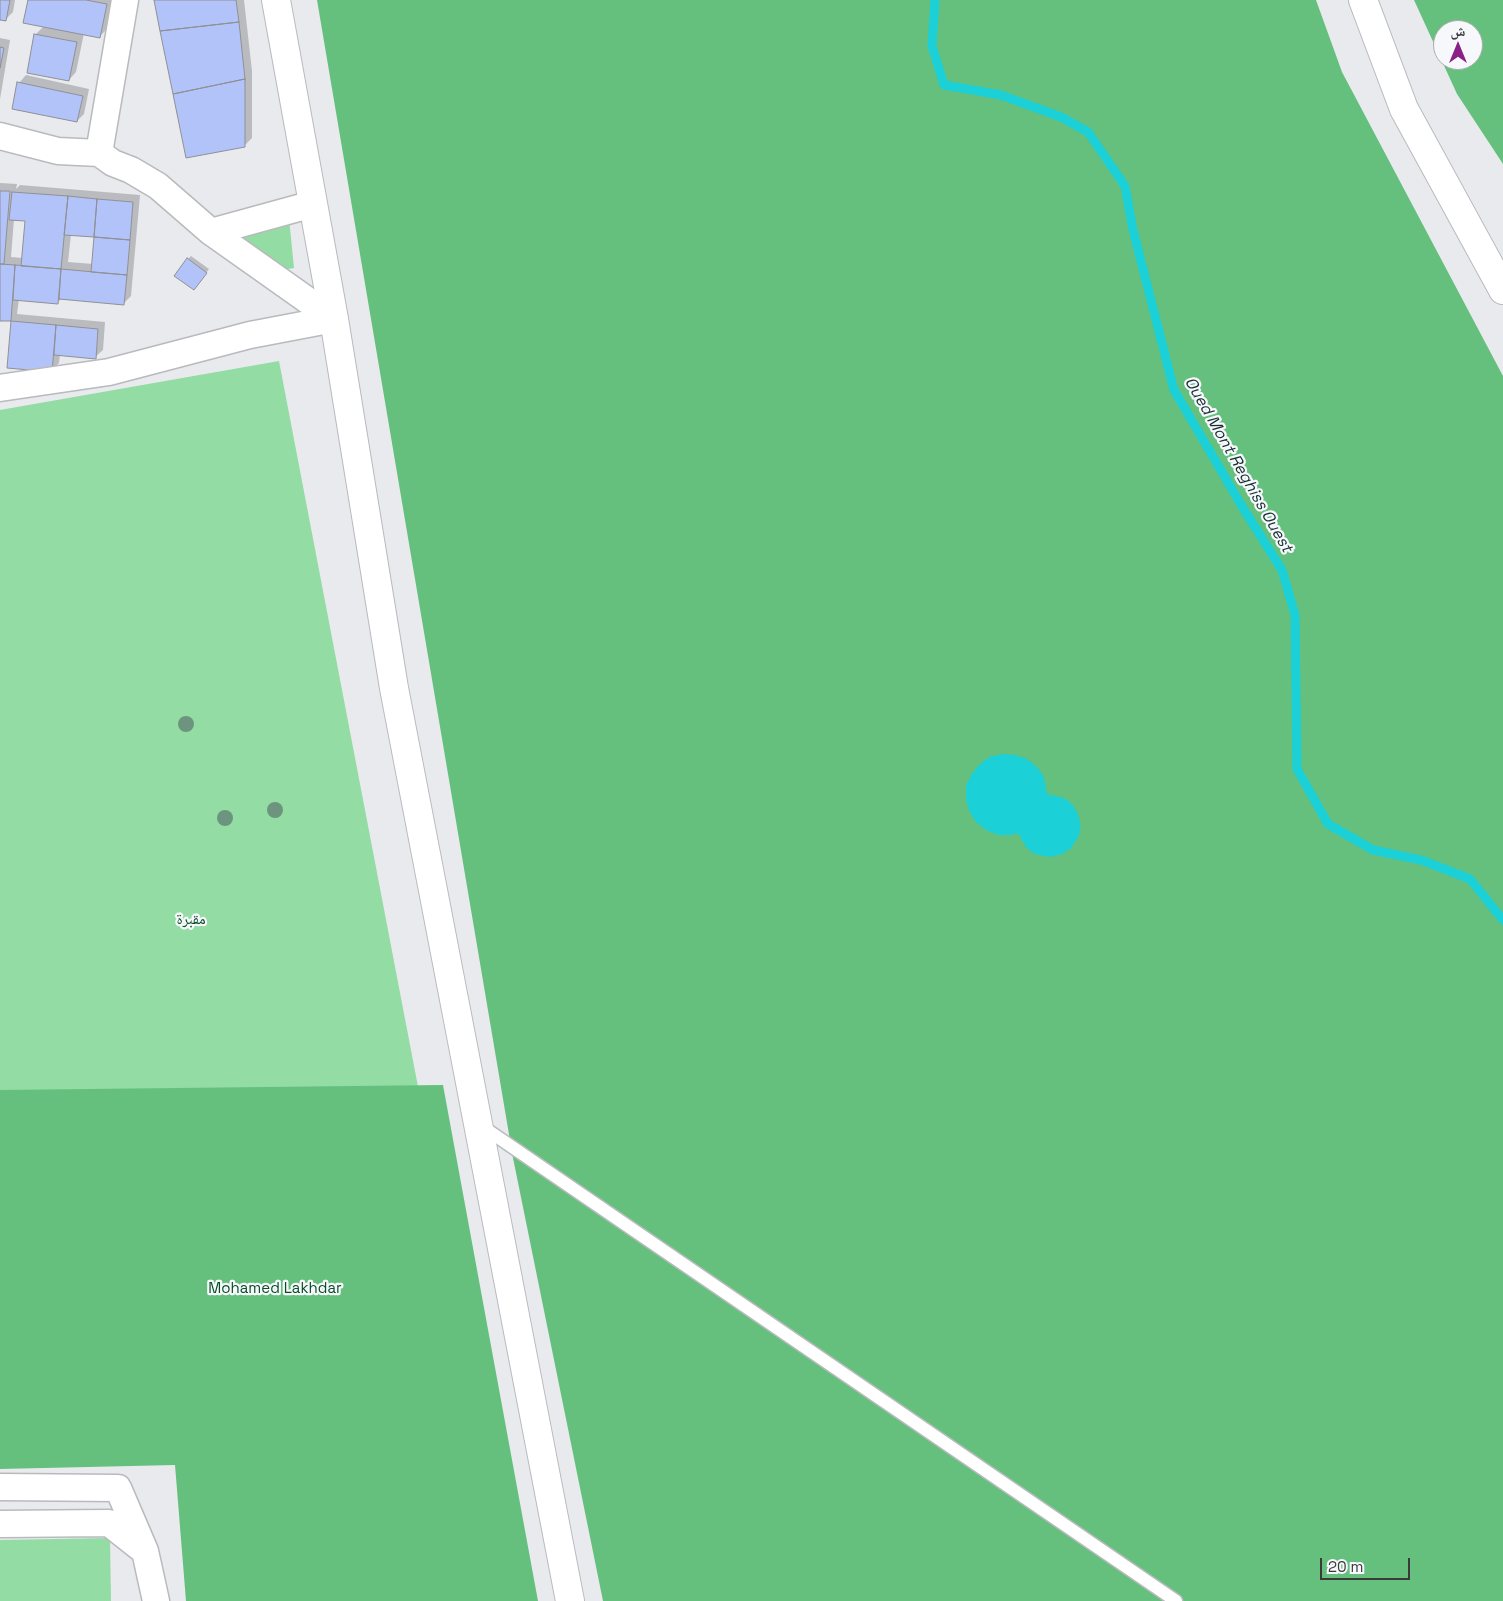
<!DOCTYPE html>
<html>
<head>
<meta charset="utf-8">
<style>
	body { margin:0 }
	#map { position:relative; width:1503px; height:1601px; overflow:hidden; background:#e9eaee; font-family:"Space Grotesk","Noto Naskh Arabic",sans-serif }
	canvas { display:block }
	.north { position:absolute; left:1433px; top:20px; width:50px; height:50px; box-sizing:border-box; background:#f7f8fb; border:1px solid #abacae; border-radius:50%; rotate:0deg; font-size:14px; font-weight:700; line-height:20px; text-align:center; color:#3a3a3b }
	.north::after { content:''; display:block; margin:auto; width:18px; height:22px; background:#8b2186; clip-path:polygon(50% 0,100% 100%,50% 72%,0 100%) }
	.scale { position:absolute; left:1320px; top:1558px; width:90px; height:22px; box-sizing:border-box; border:2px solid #3a3a3b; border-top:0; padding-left:6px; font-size:15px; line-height:18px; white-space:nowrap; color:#3a3a3b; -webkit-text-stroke:4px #f7f8fb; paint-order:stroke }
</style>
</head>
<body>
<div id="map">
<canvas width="1503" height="1601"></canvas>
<div class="north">ش</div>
<div class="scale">20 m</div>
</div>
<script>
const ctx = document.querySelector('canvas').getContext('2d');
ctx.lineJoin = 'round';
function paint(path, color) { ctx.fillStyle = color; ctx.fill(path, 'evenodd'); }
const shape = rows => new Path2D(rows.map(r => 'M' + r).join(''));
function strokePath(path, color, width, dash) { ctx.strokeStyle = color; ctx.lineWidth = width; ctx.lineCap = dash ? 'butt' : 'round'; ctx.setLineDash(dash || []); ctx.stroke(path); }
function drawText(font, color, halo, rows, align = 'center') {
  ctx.font = font + ' "Space Grotesk","Noto Naskh Arabic",sans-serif'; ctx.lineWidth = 4.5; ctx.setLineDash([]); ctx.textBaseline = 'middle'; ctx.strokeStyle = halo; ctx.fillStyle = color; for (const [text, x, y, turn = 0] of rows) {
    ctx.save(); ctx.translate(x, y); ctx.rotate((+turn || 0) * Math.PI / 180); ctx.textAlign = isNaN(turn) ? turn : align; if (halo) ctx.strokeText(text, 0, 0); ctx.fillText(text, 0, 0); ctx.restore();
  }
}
paint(shape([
	[289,218,294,268,276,271,236,235],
	[279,361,424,1118,0,1114,0,410],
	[110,1538,111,1601,0,1601,0,1540]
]), '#93dca4');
paint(shape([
	[317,0,1316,0,1342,72,1503,376,1503,1601,603,1601,513,1158],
	[1414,0,1503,0,1503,164,1457,94],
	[1443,30,1473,30,1473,60,1443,60],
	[443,1085,538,1601,186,1601,175,1465,0,1469,0,1090]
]), '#65c07e');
paint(shape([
	[1002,754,1015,755,1027,759,1037,767,1044,777,1047,794,1064,798,1072,804,1077,812,1080,822,1080,832,1076,841,1070,849,1062,854,1052,857,1043,856,1033,853,1026,847,1018,833,1011,835,998,835,986,830,976,822,969,811,966,799,966,786,971,775,979,765,989,757]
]), '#1bd0d7');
paint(shape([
	[0,0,15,0,13,12,5,20,0,19],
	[29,0,113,0,107,29,100,36,84,33,76,72,69,80,29,72,36,34,44,26],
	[155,0,244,0,252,71,252,138,244,146],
	[0,38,10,40,0,99],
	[26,75,89,89,84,114,77,121,19,83],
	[0,183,17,184,16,189,20,185,140,195,131,296,124,303,62,298,58,302,19,299,17,314,105,322,103,350,95,357,60,354,59,363,52,370,8,367,12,320,0,319],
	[14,219,26,220,23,258,11,257],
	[71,234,95,236,93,264,68,262],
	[191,256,209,269,197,285,188,259]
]), '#0003');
strokePath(shape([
	[935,0,932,46,944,85,1001,95,1061,117,1088,132,1125,186,1133,230,1174,390,1243,508,1282,570,1295,615,1297,769,1328,824,1373,850,1421,860,1470,879,1503,920]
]), '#1bd0d7', 9);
const building = shape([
	[0,0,10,0,6,21,0,20,0,0],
	[28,0,86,0,107,4,100,38,23,23,28,0],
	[154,0,236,0,239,22,160,31,154,0],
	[239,22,245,79,173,94,160,31,239,22],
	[34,34,77,42,69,81,27,73,34,34],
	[0,47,4,48,0,68,0,47],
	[245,79,245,147,186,158,173,94,245,79],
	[17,82,83,96,77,122,12,109,17,82],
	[0,191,10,191,4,264,0,264,0,191],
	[12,192,68,196,61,269,21,266,25,221,9,220,12,192],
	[68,196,97,199,94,237,64,235,68,196],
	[97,199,133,202,130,240,94,237,97,199],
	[94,237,130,240,127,275,91,272,94,237],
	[187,258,207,273,194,290,174,276,187,258],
	[0,264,15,265,11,321,0,321,0,264],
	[15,265,61,269,58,304,13,300,15,265],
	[61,269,127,275,124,305,59,299,61,269],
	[11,321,56,325,52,372,7,368,11,321],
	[56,325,98,329,96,359,54,355,56,325]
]);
paint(building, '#b2c3f9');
strokePath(building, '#8f9093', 1);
const service = shape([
	[480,1125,1176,1601]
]);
const minor = shape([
	[0,136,58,151,99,153,113,163,131,170,158,186,211,232,334,319],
	[99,153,125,0],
	[211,232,313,204],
	[0,388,109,372,250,335,334,319],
	[0,1487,118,1488,145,1551,156,1601],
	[0,1524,109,1523,142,1549]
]);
const secondary = shape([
	[276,0,334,319,394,688,570,1601],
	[1363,0,1404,109,1503,290]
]);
strokePath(service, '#b9babd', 15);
strokePath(minor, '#b9babd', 29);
strokePath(secondary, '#b9babd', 30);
strokePath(service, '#fff', 12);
strokePath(minor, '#fff', 26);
strokePath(secondary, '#fff', 28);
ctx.fillStyle = '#6d947f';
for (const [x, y] of [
	[186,724],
	[275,810],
	[225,818]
]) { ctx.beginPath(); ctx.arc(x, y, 8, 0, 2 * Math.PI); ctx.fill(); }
drawText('15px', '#074e24', '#f7f8fb', [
	["مقبرة",191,920],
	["Mohamed Lakhdar",275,1289]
]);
drawText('italic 16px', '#162f31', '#f7f8fb', [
	["Oued Mont Reghiss Ouest",1238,465,60]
]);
</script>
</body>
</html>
